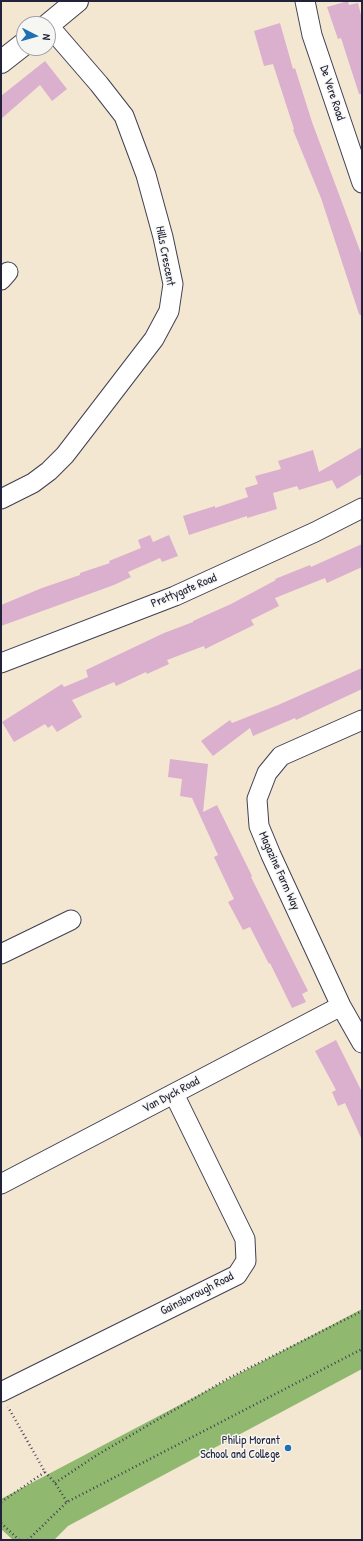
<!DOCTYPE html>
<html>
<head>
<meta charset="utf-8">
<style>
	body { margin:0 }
	#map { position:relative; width:363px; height:1541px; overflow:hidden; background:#f3e7d1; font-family:"Patrick Hand",sans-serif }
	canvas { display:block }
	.frame { position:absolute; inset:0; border:2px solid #22223b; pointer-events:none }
	.north { position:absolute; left:16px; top:16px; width:40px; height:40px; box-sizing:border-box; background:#f6f6f2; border:1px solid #a1a1a9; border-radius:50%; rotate:96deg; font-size:11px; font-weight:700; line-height:16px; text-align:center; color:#22223b }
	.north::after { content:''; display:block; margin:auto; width:14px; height:18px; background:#1f6fb2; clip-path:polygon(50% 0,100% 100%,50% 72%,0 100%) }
</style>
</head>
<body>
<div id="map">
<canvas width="363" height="1541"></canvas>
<div class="frame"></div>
<div class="north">N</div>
</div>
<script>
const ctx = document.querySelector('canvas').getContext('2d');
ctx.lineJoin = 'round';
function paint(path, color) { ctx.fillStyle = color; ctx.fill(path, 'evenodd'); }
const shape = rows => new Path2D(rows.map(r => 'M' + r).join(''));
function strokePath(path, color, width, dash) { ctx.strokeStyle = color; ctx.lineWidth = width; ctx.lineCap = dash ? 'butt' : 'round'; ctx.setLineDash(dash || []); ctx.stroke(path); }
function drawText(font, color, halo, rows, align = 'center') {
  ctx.font = font + ' "Patrick Hand",sans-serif'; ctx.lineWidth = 3; ctx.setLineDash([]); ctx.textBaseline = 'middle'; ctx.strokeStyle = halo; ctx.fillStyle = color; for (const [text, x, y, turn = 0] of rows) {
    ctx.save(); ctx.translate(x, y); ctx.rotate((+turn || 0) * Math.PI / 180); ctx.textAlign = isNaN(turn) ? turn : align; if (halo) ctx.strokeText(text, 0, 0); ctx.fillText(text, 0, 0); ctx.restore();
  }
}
paint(shape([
	[362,1309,362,1369,68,1526,54,1540,13,1540,1,1529,1,1499]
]), '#90b86f');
paint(shape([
	[348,1,349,5,358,3,362,19,362,94,359,94,341,38,338,39,327,7],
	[280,23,293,69,295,68,312,122,362,256,362,315,360,315,359,314,321,198,293,130,294,129,273,64,264,66,254,31],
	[45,61,67,89,52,101,40,85,1,119,1,96],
	[362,447,362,474,337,489,332,480,299,490,297,486,273,493,277,509,247,518,247,516,189,535,183,516,215,506,215,508,248,497,245,488,258,484,255,476,281,469,278,461,313,450,319,472],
	[150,535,153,542,169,535,178,556,162,562,160,558,128,572,131,577,114,585,1,626,1,605,42,588,80,575,80,573,110,563,109,561,141,548,138,540],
	[362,544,362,567,327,583,325,578,275,598,279,606,251,620,254,625,205,649,204,646,167,660,169,664,147,674,146,672,116,686,114,682,72,700,82,717,57,732,52,725,48,728,45,724,14,742,2,722,62,684,64,687,88,677,86,670,164,633,193,622,193,621,231,604,276,580,275,579,310,565,311,567],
	[362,668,362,689,313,712,296,720,295,718,253,736,250,728,213,756,201,741,230,720,232,723,278,705],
	[170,759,208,764,203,812,217,805,252,876,251,877,308,991,302,994,306,1002,292,1008,270,963,269,964,250,927,243,930,228,902,234,899,214,857,218,855,192,798,180,796,182,779,168,777],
	[336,1040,362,1092,362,1140,345,1103,338,1106,332,1092,336,1090,315,1051]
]), '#dbafce');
const minor = shape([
	[305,1,312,35,362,183],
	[1,280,8,272],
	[1,499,33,483,49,471,65,455,154,339,169,311,173,284,163,237,146,175,124,116,99,84,48,25],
	[1,663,175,596,315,532,362,508],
	[362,720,281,756,267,773,257,799,259,826,271,855,341,1006,362,1043],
	[1,954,71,920],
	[1,1184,341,1006],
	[1,1392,237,1275,246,1261,245,1239,174,1094]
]);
const tertiary = shape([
	[48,25,77,1],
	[1,62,24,44]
]);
strokePath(minor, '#414052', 21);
strokePath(tertiary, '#414052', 24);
strokePath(shape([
	[45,1472,55,1483,67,1502],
	[55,1483,97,1455,229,1378,362,1311],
	[1,1502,45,1472,8,1407],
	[1,1523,19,1540],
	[28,1540,67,1502,362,1349]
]), '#414052', 2.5, [1, 3]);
strokePath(minor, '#fff', 19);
strokePath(tertiary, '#fff', 22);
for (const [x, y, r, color] of [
	[288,1448,4,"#1f6fb2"]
]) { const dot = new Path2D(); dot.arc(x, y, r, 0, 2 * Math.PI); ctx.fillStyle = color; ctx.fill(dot); strokePath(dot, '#f6f6f2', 1.5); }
drawText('12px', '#22223b', '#f6f6f2', [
	["De Vere Road",332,93,72],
	["Hills Crescent",165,256,79],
	["Prettygate Road",184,591,-23],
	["Magazine Farm Way",279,871,66],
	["Van Dyck Road",171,1095,-28],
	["Gainsborough Road",197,1294,-27]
]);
drawText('12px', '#22223b', '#f6f6f2', [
	["Philip Morant",280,1441],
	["School and College",280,1455]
], 'right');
</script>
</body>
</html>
